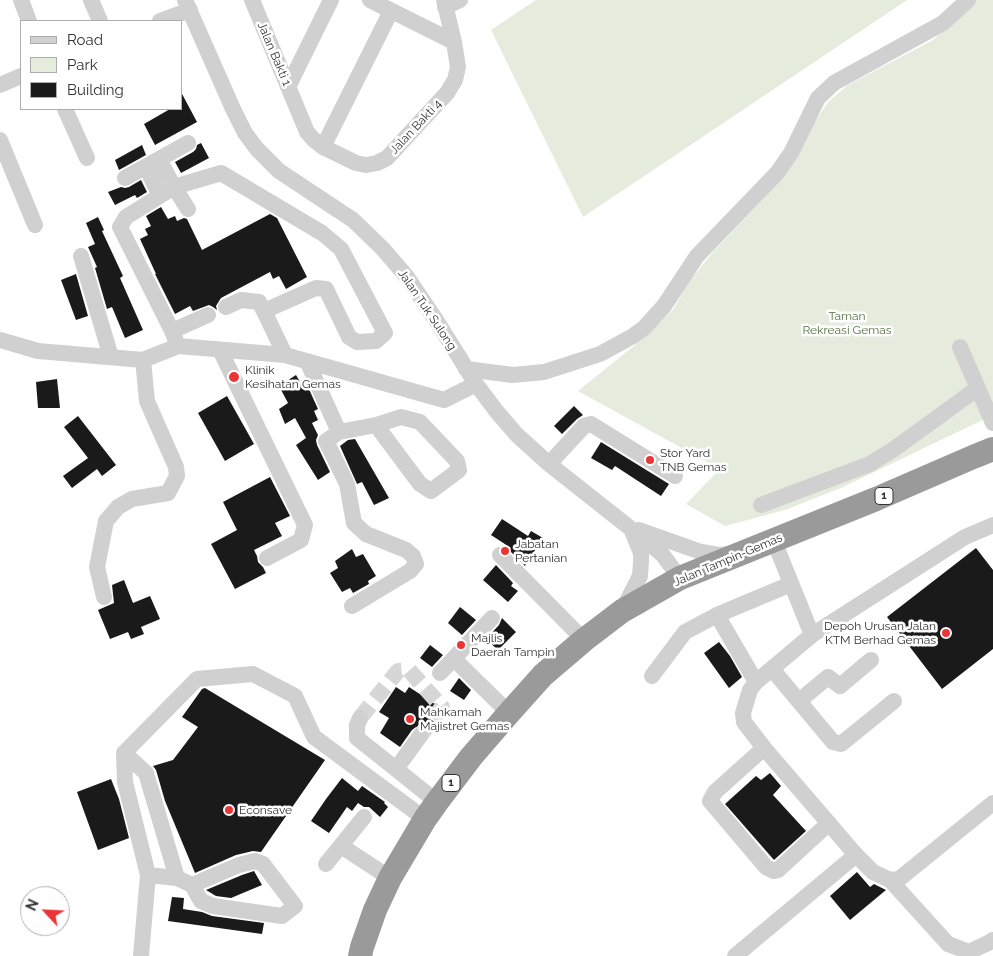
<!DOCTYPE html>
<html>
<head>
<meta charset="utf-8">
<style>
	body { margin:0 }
	#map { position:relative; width:993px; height:956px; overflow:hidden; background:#fff; font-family:Raleway,sans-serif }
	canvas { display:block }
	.legend { position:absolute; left:20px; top:20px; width:162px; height:90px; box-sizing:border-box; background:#fff; border:1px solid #adadad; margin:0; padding:6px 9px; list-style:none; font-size:15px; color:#333 }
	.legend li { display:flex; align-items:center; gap:10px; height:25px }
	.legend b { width:25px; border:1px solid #adadad }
	.north { position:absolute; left:20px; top:886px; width:50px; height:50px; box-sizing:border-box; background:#fff; border:1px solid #adadad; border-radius:50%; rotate:295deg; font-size:14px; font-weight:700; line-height:20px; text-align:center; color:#333 }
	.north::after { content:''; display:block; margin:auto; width:18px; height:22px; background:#ea3436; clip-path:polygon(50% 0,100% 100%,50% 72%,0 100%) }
</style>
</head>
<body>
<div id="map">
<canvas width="993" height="956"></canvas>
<ul class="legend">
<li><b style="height:6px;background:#d0d0d0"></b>Road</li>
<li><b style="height:14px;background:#e5ecde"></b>Park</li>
<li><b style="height:14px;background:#1a1a1a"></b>Building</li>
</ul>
<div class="north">N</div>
</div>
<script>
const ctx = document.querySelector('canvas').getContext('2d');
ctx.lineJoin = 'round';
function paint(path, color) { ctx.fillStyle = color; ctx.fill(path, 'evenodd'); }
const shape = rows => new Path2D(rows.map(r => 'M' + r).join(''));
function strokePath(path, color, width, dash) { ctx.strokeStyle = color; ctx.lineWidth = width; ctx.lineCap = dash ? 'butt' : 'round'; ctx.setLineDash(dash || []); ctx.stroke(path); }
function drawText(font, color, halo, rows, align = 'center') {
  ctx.font = font + ' Raleway,sans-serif'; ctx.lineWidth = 5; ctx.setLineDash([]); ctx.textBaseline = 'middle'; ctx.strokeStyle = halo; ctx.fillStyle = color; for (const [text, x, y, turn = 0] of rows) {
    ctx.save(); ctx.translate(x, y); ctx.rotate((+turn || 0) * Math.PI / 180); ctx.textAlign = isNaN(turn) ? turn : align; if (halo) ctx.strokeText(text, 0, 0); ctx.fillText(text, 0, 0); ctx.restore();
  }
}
paint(shape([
	[536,0,907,0,583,217,491,30],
	[976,0,993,0,993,415,843,487,785,510,725,526,686,504,720,469,578,391,651,332,674,308,689,282,713,252,764,198,828,102,848,85,933,40]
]), '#e5ecde');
paint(shape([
	[181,92,197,122,155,145,144,124,170,109,181,109],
	[201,143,209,158,181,173,175,162,193,152,196,149,197,145],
	[142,145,146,155,119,170,115,160],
	[141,180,147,192,137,198,135,195,115,205,108,192,121,187,125,188,129,187],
	[161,207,168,219,175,216,177,221,184,218,187,219,202,250,270,214,277,218,307,277,286,289,279,276,273,279,270,272,221,298,216,306,217,310,213,307,209,305,193,311,190,306,175,314,155,274,156,274,140,239,148,235,145,229,151,226,146,216],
	[98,217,104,230,102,231,123,276,120,278,143,330,125,338,112,307,107,309,95,268,97,267,88,247,95,244,86,223],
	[76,274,88,316,76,320,61,280],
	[296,375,304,389,308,387,318,409,314,411,318,420,312,423,318,435,316,440,317,445,330,472,318,480,296,445,306,438,295,418,285,424,279,409,288,403,279,386],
	[57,379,60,408,38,408,36,382],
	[227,396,254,444,225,461,198,413],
	[574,406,583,415,577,419,562,434,554,426],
	[78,416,116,465,102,476,97,469,72,488,63,476,88,458,64,427],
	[355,439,389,498,374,505,362,482,357,484,340,446,348,440],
	[601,442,669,484,661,496,615,466,612,470,591,458],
	[270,477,290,516,275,523,282,536,254,550,257,556,258,562,263,567,266,573,235,589,211,544,237,530,223,502],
	[502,519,528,536,531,531,543,538,525,566,509,550,511,548,491,535],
	[976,548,993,570,993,649,942,689,887,617],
	[352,549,356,557,363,554,376,576,368,581,369,584,353,593,350,588,342,592,330,573,338,568,335,561],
	[496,565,513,583,511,586,518,591,508,602,483,580],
	[124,580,133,603,150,596,160,619,141,627,144,634,131,639,128,632,110,639,98,610,114,603,112,585],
	[460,607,476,620,462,635,448,623],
	[502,618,516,632,498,650,486,639,499,625],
	[719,642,730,656,742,677,729,688,704,653],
	[430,645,443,655,432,667,420,658],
	[459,678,471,690,464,700,450,691],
	[396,687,405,693,409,687,435,704,426,717,435,722,429,731,425,728,422,726,416,727,412,730,400,747,380,733,389,718,379,712],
	[205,688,325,760,261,852,253,851,236,855,195,873,165,801,156,770,153,766,173,760,198,727,182,717,202,689],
	[770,773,781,786,773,795,806,831,774,860,725,804,756,776,761,780],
	[342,778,358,791,362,786,385,802,384,803,388,807,380,817,369,807,364,807,358,803,352,811,347,807,329,833,311,821,326,799],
	[111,779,119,799,129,838,98,850,77,792],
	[254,871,262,885,231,898,216,896,206,890,242,875],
	[857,872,870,887,874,884,886,890,850,920,830,896],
	[172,897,184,898,183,909,202,912,212,916,264,923,262,934,168,921]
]), '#1a1a1a');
strokePath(shape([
	[360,718,398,671,409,670,442,707,420,736]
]), '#d6d6d6', 16, [16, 8]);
strokePath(shape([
	[21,0,29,21],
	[91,0,100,21],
	[185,0,233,109,245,133,257,149,279,171,353,220,383,249,407,277,436,320,476,384,497,412,517,435,549,464,630,528,662,554,680,578],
	[252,0,307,132,314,140,323,147,356,163,366,165,377,163,387,158,447,93,455,80,458,67,454,42,444,0],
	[370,0,454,42],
	[445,7,460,0],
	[160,21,190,10],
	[0,85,21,76],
	[288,87,331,0],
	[65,109,87,158],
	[0,140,35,225],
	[323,147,391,11],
	[159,159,174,187,188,209],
	[146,167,160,196],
	[125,178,188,143],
	[81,256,111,357],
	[226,307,241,300,259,302,264,311,285,355],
	[172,331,208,315],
	[0,340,38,351,143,360,178,346,285,355,444,400,476,384],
	[178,346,172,331,120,227,126,217,174,187,221,173,322,233,341,249,385,333,376,341,357,342,349,337,326,289,316,288,264,311],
	[960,347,993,423],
	[220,350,305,525,301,540,267,558],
	[307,361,339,432,326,441,347,484,354,523,366,534,406,550,413,556,416,564,410,571,352,606],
	[466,369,513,375,544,372,600,354,633,336,644,328,664,306,697,256,777,173,791,153,818,98,834,83,943,23,968,0],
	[339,432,376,425,401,417,420,422,457,461,459,470,431,491,420,484,376,425],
	[549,464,584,426,591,424,675,476],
	[761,505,870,464,894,449,978,388],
	[639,530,701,552,719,555,731,554],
	[774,541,812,635,756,682,750,690,743,713,744,722,764,748,856,855,873,872,890,880,899,879,993,803],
	[500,555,584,640],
	[104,597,97,567,106,521,118,507,132,499,168,493,177,476,176,467,147,401,143,360],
	[622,611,640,576,641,562,641,553,632,531],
	[717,615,756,682],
	[812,635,965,537,993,525],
	[454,659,509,713],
	[772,669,833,742,841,744,894,701],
	[440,673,492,618],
	[652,676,685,632,717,615,791,584],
	[799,701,828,677,840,686,871,660],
	[360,718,357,725,357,738,396,769,420,736],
	[764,748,715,792,710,801,766,867,774,871,778,870,829,823],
	[124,753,146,773,177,878],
	[396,769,437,802],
	[341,846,390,878],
	[326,864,364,817],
	[148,875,177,878,192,885,201,901,213,906,282,916,295,906,263,864,255,861,239,865,192,885],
	[890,880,948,944,969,952,990,942,993,940],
	[141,956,148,875,125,782,124,753,197,679,253,674,295,696,314,737,425,819],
	[735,956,856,855]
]), '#d0d0d0', 16);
strokePath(shape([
	[360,956,362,947,375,910,390,878,425,819,437,802,471,757,509,713,543,675,584,640,622,611,680,578,876,499,973,457,993,449]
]), '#9a9a9a', 24);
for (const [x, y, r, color] of [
	[234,377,6,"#ea3436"],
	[650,460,5,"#ea3436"],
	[505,551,5,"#ea3436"],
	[946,633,5,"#ea3436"],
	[461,645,5,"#ea3436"],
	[410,719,5,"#ea3436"],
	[229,810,5,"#ea3436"]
]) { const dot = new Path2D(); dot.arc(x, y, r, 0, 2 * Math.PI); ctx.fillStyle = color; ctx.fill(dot); strokePath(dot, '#fff', 2); }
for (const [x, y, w] of [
	[884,496,18],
	[451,783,18]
]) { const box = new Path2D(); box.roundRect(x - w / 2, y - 8.5, w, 17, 4); ctx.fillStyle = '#fff'; ctx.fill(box); strokePath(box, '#333', 1); }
drawText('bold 11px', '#333', null, [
	["1",884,496],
	["1",451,783]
]);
drawText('12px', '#333', '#fff', [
	["Jalan Bakti 1",274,54,67],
	["Jalan Bakti 4",416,127,-47],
	["Jalan Tuk Sulong",427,310,56],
	["Jalan Tampin-Gemas",728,560,-23]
]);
drawText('12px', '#52713e', '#fff', [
	["Taman",847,316],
	["Rekreasi Gemas",847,330]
]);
drawText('12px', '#333', '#fff', [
	["Klinik",245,370],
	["Kesihatan Gemas",245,384],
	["Stor Yard",660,453],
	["TNB Gemas",660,467],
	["Jabatan",515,544],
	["Pertanian",515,558],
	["Depoh Urusan Jalan",936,626,"right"],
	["KTM Berhad Gemas",936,640,"right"],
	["Majlis",471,638],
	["Daerah Tampin",471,652],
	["Mahkamah",420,712],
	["Majistret Gemas",420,726],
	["Econsave",239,810]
], 'left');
</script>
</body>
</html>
